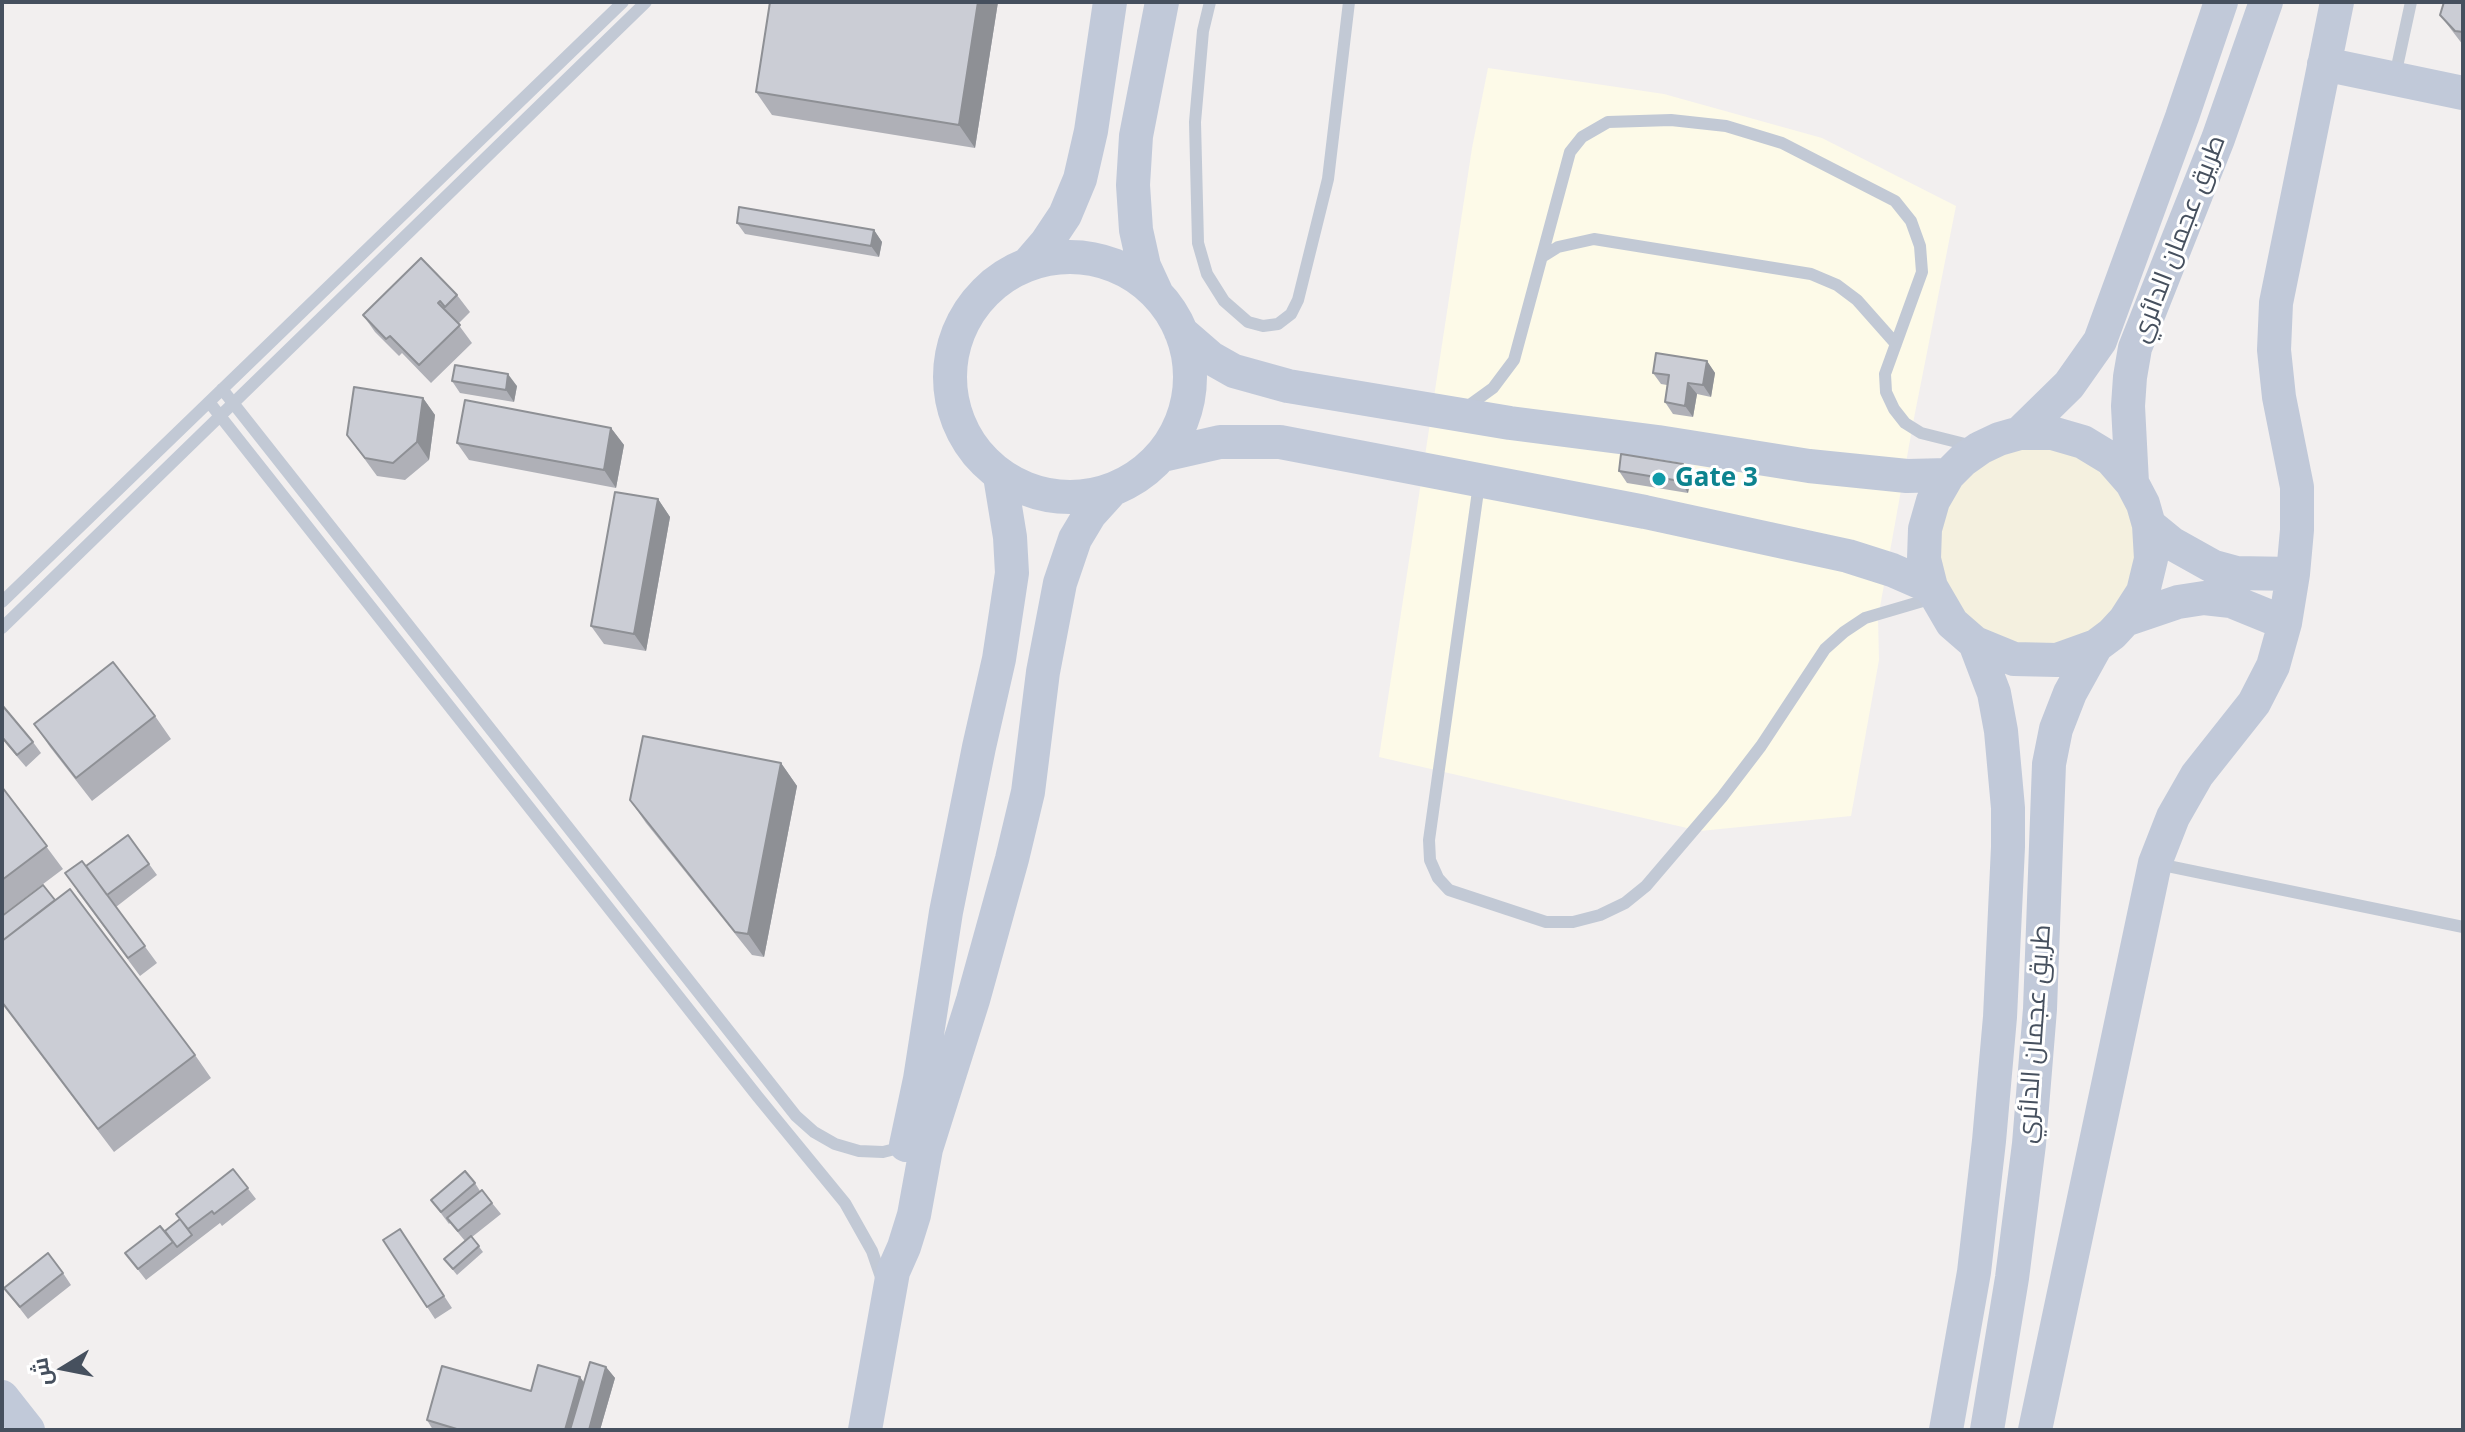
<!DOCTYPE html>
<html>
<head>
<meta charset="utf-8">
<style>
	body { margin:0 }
	#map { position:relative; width:2465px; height:1432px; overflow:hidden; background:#f2efef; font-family:"Noto Sans",Cairo,sans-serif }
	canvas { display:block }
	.frame { position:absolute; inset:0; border:4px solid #46505e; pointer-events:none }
	.north { position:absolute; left:24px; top:1328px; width:80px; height:80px; -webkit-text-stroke:6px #fff; paint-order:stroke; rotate:260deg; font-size:22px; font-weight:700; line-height:32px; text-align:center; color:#46505e }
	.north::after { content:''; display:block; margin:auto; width:28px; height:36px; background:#46505e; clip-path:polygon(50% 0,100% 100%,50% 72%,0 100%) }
</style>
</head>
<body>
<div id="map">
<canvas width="2465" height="1432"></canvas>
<div class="frame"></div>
<div class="north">ش</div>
</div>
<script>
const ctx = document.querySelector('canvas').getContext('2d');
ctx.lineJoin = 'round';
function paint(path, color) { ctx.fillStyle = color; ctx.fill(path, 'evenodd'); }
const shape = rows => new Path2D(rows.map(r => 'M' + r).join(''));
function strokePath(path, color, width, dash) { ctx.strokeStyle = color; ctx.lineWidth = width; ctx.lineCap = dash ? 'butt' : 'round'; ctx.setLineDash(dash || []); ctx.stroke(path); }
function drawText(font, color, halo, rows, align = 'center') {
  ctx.font = font + ' "Noto Sans",Cairo,sans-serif'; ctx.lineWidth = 6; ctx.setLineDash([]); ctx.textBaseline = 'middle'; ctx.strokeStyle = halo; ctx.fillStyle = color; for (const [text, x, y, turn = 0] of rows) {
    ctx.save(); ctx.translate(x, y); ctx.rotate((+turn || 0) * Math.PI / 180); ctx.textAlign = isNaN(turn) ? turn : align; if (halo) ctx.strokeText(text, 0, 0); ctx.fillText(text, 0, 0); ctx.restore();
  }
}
paint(shape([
	[1488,68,1664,94,1822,138,1956,206,1914,418,1878,618,1879,660,1851,816,1700,831,1379,757,1472,148]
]), '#fdfae8');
paint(shape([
	'1936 547a101 101 0 1 1 202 0a101 101 0 1 1-202 0Z'
]), '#f4f0df');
strokePath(shape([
	[1210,2,1203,31,1195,122,1198,243,1207,274,1224,301,1248,322,1263,326,1278,324,1291,314,1298,300,1328,179,1349,2],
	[2395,76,2411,2],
	[1542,257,1558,247,1594,239,1811,274,1837,285,1857,300,1896,344],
	[222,389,796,1116,814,1132,835,1144,859,1151,883,1152,903,1147],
	[209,402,758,1097,845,1203,872,1251,882,1280],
	[1464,409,1493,388,1514,360,1570,152,1582,137,1608,122,1671,120,1726,126,1782,143,1895,201,1911,221,1920,246,1922,272,1885,374,1886,392,1894,409,1905,423,1921,433,1973,446],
	[1479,484,1429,840,1430,860,1438,878,1449,890,1546,922,1573,922,1600,915,1625,903,1646,886,1722,797,1761,746,1825,649,1844,632,1865,618,1933,598],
	[2,602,623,2],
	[2,628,646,2],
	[2158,864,2463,927]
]), '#c2c9d5', 12);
strokePath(shape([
	[2324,64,2463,93],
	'950 377a120 120 0 1 1 240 0a120 120 0 1 1-240 0Z',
	[1028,264,1047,242,1065,215,1080,179,1091,131,1110,2],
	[1156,292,1144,266,1136,230,1133,185,1136,136,1162,2],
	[1181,332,1211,358,1234,371,1288,386,1510,423,1658,442,1809,466,1907,476,1948,475],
	[2020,433,2069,385,2100,341,2182,117,2221,2],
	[1163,455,1220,442,1280,442,1645,512,1848,556,1892,570,1931,587,1952,623,1975,643,2014,659,2057,660,2096,646,2112,634,2125,620,2143,592,2151,559,2149,525,2143,504,2132,483,2111,459,2083,442,2052,433,2020,433,1999,439,1980,448,1963,460,1948,475,1933,501,1925,529,1924,559,1931,587],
	[2132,483,2128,406,2130,377,2135,348,2218,139,2266,2],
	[2149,525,2171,543,2214,567,2236,573,2293,574],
	[2125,620,2178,602,2204,598,2231,601,2285,623],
	[906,1145,920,1079,946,912,979,747,999,659,1012,573,1010,537,1000,476],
	[2,1397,28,1430],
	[865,1430,893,1272,904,1247,914,1215,926,1149,973,1000,1012,859,1028,792,1043,672,1060,583,1075,539,1090,514,1109,493],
	[1946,1430,1974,1272,1989,1141,2000,1017,2008,847,2008,808,2001,731,1994,693,1975,643],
	[1987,1430,2012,1278,2029,1144,2040,1009,2049,764,2056,729,2070,693,2096,646],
	[2035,1430,2155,863,2173,817,2197,775,2254,703,2273,666,2285,623,2293,574,2297,530,2297,487,2279,397,2274,350,2276,303,2337,2]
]), '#c1c9d9', 34);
paint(shape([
	[770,2,998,2,975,148,772,115,756,92],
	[2463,2,2463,45,2440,15],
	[737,223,874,230,882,242,879,257,745,234],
	[457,295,470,312,458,324,472,343,431,383,402,353,399,356,375,332,363,315],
	[1707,361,1715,373,1711,397,1697,394,1693,417,1673,414,1665,402,1667,385,1661,384,1653,373],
	[452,381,517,386,514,402,460,393],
	[423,398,435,415,429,460,405,480,377,476,347,435],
	[611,428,624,445,616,488,469,460,457,443],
	[1619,471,1691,476,1688,493,1627,483],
	[658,499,670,517,646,651,604,644,591,626],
	[2,705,33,742,41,753,26,767,2,739],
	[155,716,171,739,92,801,50,747,34,724],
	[781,763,797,786,764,957,752,955,646,823,630,800],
	[2,787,63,869,2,915],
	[128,835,157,875,116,907,157,963,140,976,77,891,86,866],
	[55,900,195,1055,211,1078,114,1152,2,1004,2,916],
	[233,1169,256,1199,222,1226,220,1223,146,1280,125,1253,165,1231,180,1219],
	[475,1183,480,1191,492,1203,501,1214,472,1237,483,1252,457,1275,444,1259,465,1241,450,1223,449,1224,431,1200],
	[400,1229,452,1308,435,1319,383,1240],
	[63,1273,71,1285,28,1319,4,1288],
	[606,1367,615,1378,600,1430,433,1430,427,1420,580,1377,584,1383]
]), '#afb0b7');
paint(shape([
	[978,2,998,2,975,148,959,125],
	[874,230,882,242,879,257,871,246],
	[1707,361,1715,373,1711,397,1703,385],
	[508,374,517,386,514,402,506,390],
	[1688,383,1697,394,1693,417,1685,406],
	[423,398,435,415,429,460,417,442],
	[611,428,624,445,616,488,604,470],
	[1683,464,1691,476,1688,493,1680,481],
	[658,499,670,517,646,651,634,634],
	[781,763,797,786,764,957,748,934],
	[606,1367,615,1378,600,1430,589,1430],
	[580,1377,592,1394,582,1430,565,1430]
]), '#8e9095');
const building = shape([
	[770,2,978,2,959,125,756,92,770,2],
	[2444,2,2463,2,2463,32,2455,31,2440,15,2444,2],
	[739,207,874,230,871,246,737,223,739,207],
	[421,258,457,295,445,307,440,301,438,303,460,325,419,365,390,336,386,339,363,315,421,258],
	[1656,353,1707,361,1703,385,1688,383,1685,406,1665,402,1669,375,1653,373,1656,353],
	[455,365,508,374,506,390,452,381,455,365],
	[354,387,423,398,417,442,393,463,365,458,347,435,354,387],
	[465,400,611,428,604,470,457,443,465,400],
	[1621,454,1683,464,1680,481,1619,471,1621,454],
	[615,492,658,499,634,634,591,626,615,492],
	[113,662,155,716,76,778,34,724,113,662],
	[2,705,33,742,17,755,2,737,2,705],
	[643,736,781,763,748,934,735,932,630,800,643,736],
	[2,787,47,846,2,880,2,787],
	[128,835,149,864,107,895,86,866,128,835],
	[82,861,145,946,128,958,65,873,82,861],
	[43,885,55,900,2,941,2,916,43,885],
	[70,889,195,1055,98,1129,2,1002,2,941,70,889],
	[233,1169,248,1188,214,1214,212,1211,188,1229,176,1214,233,1169],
	[465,1171,475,1183,441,1212,431,1200,465,1171],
	[482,1190,492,1203,458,1231,447,1218,482,1190],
	[180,1219,192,1235,177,1247,165,1231,180,1219],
	[160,1226,173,1242,138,1269,125,1253,160,1226],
	[400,1229,444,1296,427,1307,383,1240,400,1229],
	[471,1236,479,1246,453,1269,444,1259,471,1236],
	[48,1253,63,1273,20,1307,4,1288,48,1253],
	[590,1362,606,1367,589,1430,570,1430,590,1362],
	[538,1365,580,1377,565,1430,460,1430,427,1420,442,1366,531,1391,538,1365]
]);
paint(building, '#cbcdd5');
strokePath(building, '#8e9095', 2);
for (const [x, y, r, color] of [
	[1659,479,8,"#0f9aa8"]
]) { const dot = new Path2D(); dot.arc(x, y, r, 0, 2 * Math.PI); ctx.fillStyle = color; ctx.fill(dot); strokePath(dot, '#fff', 3); }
drawText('26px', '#46505e', '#fff', [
	["طريق عجمان الدائري",2179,239,-69],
	["طريق عجمان الدائري",2035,1034,-86]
]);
drawText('bold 26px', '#0d838f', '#fff', [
	["Gate 3",1675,479]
], 'left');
</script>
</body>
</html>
